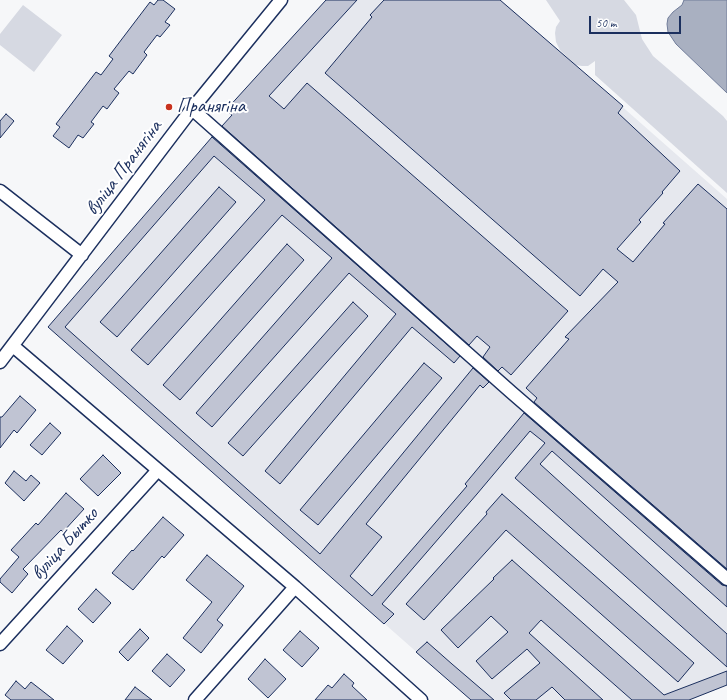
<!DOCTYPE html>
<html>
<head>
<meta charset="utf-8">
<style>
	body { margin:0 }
	#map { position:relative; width:727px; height:700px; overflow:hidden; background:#f6f7f9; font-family:Caveat,sans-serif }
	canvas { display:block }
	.scale { position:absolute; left:589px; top:16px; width:92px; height:18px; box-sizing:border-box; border:2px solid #1b2f5e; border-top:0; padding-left:5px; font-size:12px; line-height:14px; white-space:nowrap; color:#1b2f5e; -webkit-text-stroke:3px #fff; paint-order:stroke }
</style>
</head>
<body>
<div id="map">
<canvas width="727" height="700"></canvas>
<div class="scale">50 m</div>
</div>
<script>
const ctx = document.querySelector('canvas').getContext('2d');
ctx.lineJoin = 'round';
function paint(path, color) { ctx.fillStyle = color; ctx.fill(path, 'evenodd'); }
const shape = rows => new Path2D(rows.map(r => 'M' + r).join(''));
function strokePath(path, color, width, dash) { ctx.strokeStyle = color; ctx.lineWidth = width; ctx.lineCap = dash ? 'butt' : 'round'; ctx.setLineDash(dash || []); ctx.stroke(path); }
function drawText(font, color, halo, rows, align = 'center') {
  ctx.font = font + ' Caveat,sans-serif'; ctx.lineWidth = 4; ctx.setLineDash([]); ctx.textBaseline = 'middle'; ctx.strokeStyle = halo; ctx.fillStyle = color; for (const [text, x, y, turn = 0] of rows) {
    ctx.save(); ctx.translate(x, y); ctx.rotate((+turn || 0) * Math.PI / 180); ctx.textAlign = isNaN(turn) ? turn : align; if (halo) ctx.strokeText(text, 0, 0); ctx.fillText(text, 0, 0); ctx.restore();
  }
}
paint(shape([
	[326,0,501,0,727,199,727,685,689,700,471,700,48,327,232,115,226,110]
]), '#e6e8ee');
paint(shape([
	[546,0,624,0,636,15,642,39,653,56,723,116,727,121,727,193,595,75,595,61,588,66,582,66,575,65,560,50,556,42,555,33,556,27,560,21],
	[23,5,62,35,34,72,0,45,0,34]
]), '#d6d9e2');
const water = shape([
	[684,0,727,0,727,93,676,44,668,32,667,24,668,18,673,12,682,5,684,0]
]);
paint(water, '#a9b0c1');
strokePath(water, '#707c99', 1);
const building = shape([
	[158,0,163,0,175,9,165,22,170,25,160,37,157,35,144,52,147,55,133,74,129,71,114,89,119,93,107,109,103,106,91,122,94,124,83,138,78,135,69,148,53,136,60,127,56,124,96,72,101,75,113,59,109,56,150,2,154,5,158,0],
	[326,0,357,0,269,96,284,109,307,83,568,311,511,375,502,367,498,371,483,357,490,347,477,336,469,345,222,126,232,115,226,110,326,0],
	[384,0,500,0,623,106,618,113,680,171,662,192,663,193,639,220,641,222,617,249,633,262,665,224,663,223,698,184,727,209,727,569,534,402,537,398,526,388,569,339,565,337,618,282,603,269,580,296,325,73,372,17,370,15,384,0],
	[6,114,14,121,0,138,0,121,6,114],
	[212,137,460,356,454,363,412,327,280,484,265,471,396,314,349,273,212,427,196,413,332,258,282,215,148,365,131,350,265,200,214,156,65,327,320,554,473,368,489,382,483,388,480,385,366,524,382,537,350,576,372,596,467,486,465,484,524,413,722,585,727,586,727,607,552,451,540,464,727,634,727,667,515,478,545,443,530,431,477,494,382,604,394,614,384,624,48,327,212,137],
	[219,187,236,202,117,337,100,322,219,187],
	[287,244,304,260,180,400,163,385,287,244],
	[353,302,368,316,243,456,228,443,353,302],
	[424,363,442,378,318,525,300,510,424,363],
	[20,396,36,410,17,433,14,430,0,448,0,417,2,417,20,396],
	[50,423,61,433,42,455,30,445,50,423],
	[103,455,121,473,98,496,80,479,103,455],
	[14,471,26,481,31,475,40,483,24,501,5,483,14,471],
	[66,493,84,509,63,532,61,530,23,569,28,574,12,593,0,582,0,579,19,557,11,550,36,523,38,525,66,493],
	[502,494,694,663,678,682,506,530,424,620,406,604,487,514,486,512,502,494],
	[163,517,184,535,164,558,162,556,133,590,112,573,132,550,133,551,163,517],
	[207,555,244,586,217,620,223,625,201,653,183,638,212,602,186,580,207,555],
	[512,560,664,695,727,671,727,685,689,700,632,700,541,620,529,633,603,700,565,700,552,687,536,700,511,700,504,693,540,663,527,649,492,679,476,661,508,632,491,616,458,648,441,630,494,579,493,578,512,560],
	[96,589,111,603,93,623,78,609,96,589],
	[67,626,83,641,63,664,46,650,67,626],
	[140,629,149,638,128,661,119,652,140,629],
	[300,631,319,648,302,667,283,650,300,631],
	[427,642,452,664,494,700,471,700,416,652,427,642],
	[167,654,185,670,170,687,152,671,167,654],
	[265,659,286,679,268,698,248,679,265,659],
	[344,674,354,683,352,686,367,700,315,700,328,685,332,688,344,674],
	[16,681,25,689,31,682,54,700,11,700,5,695,16,681],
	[135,687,152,700,125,700,135,687]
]);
paint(building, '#c0c4d3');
strokePath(building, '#1b2f5e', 1);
const minor = shape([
	[192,109,511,392,727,579],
	[0,191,82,255],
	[13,346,295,587,421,700],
	[0,362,192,109,281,0],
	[0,644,158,470],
	[195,700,295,587]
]);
strokePath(minor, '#1b2f5e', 15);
strokePath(minor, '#fff', 12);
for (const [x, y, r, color] of [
	[169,107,4,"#c8321e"]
]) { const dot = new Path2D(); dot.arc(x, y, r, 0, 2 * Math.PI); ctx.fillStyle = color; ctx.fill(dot); strokePath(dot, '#fff', 1.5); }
drawText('20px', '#1b2f5e', '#fff', [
	["Пранягіна",177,107]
], 'left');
drawText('20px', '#1b2f5e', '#fff', [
	["вуліца Пранягіна",124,168,-53],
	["вуліца Бытко",65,544,-48]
]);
</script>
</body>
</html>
